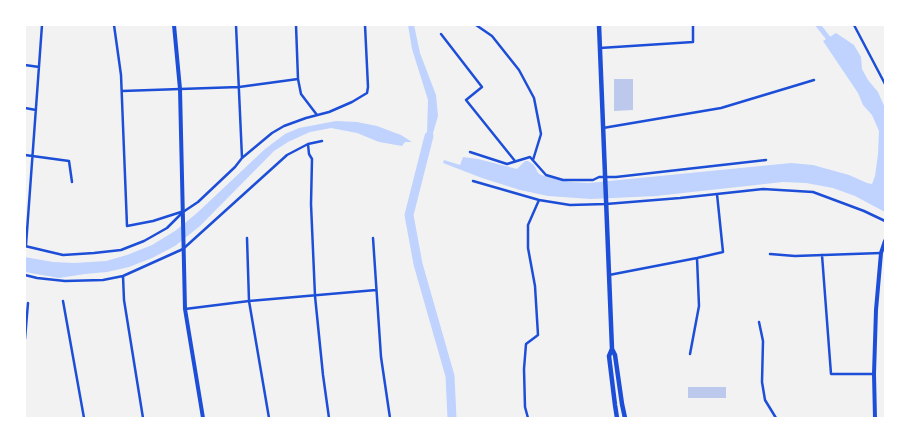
<!DOCTYPE html>
<html>
<head>
<meta charset="utf-8">
<style>
	body { margin:0 }
	#map { position:relative; width:910px; height:443px; overflow:hidden; background:#f2f2f2; font-family:"Golos Text",sans-serif }
	canvas { display:block }
	.frame { position:absolute; inset:0; border:26px solid #fff; pointer-events:none }
</style>
</head>
<body>
<div id="map">
<canvas width="910" height="443"></canvas>
<div class="frame"></div>
</div>
<script>
const ctx = document.querySelector('canvas').getContext('2d');
ctx.lineJoin = 'round';
function paint(path, color) { ctx.fillStyle = color; ctx.fill(path, 'evenodd'); }
const shape = rows => new Path2D(rows.map(r => 'M' + r).join(''));
function strokePath(path, color, width, dash) { ctx.strokeStyle = color; ctx.lineWidth = width; ctx.lineCap = dash ? 'butt' : 'round'; ctx.setLineDash(dash || []); ctx.stroke(path); }
paint(shape([
	[408,25,414,25,420,53,436,95,438,116,429,147,424,144,427,134,428,100,412,49],
	[836,33,854,45,861,57,862,69,868,80,878,92,885,108,885,212,855,196,833,188,806,183,783,182,656,196,591,199,548,196,520,190,482,178,443,163,444,160,460,165,463,157,478,159,517,169,525,161,528,161,534,165,538,173,541,175,570,182,589,183,791,163,813,165,849,175,867,183,872,184,875,176,878,154,879,131,872,115,863,105,858,93,823,41],
	[336,121,357,122,377,126,401,135,412,142,405,142,402,146,379,142,357,133,331,128,310,132,288,142,274,151,200,226,175,246,152,258,129,267,107,272,85,274,59,278,25,272,25,257,53,262,74,263,106,261,127,255,152,245,175,231,197,213,265,149,285,134,299,128]
]), '#bfd3fe');
strokePath(shape([
	[818,25,832,43]
]), '#bfd3fe', 5);
strokePath(shape([
	[429,136,409,215,418,264,450,376,452,418]
]), '#bfd3fe', 9);
paint(shape([
	[614,79,633,79,633,110,614,111],
	[688,387,726,387,726,398,688,398]
]), '#bdc9ec');
strokePath(shape([
	[114,25,121,75,127,226,153,221,181,212],
	[296,25,298,79,301,94,317,115],
	[476,25,492,36,519,70,534,98,541,134,533,160],
	[854,25,885,84],
	[441,34,482,87,466,100,515,161],
	[600,48,693,42,693,25],
	[25,65,39,67],
	[122,91,239,87,298,79],
	[25,108,36,110],
	[603,128,721,108,814,80],
	[308,144,309,154,312,159,311,204,315,296,323,375,329,418],
	[470,152,507,164,530,157,546,175,563,180,593,180,599,177,616,177,766,160],
	[25,155,69,161,72,182],
	[242,158,272,133,284,126,306,118,329,112,352,102,367,93,368,87,365,25],
	[473,181,539,200,570,205,606,204,680,198,763,189,813,192,864,211,885,221],
	[247,238,249,301,269,418],
	[373,238,381,357,390,418],
	[26,245,42,25],
	[25,246,63,255,94,253,121,250,144,241,167,228,183,212,198,202,235,167,242,158,236,25],
	[770,254,795,256,881,253],
	[822,255,831,374,873,374],
	[25,275,37,278,65,281,103,280,123,276,183,249,287,155,308,144,322,141],
	[609,275,697,258,723,252,717,194],
	[123,276,124,300,143,418],
	[63,301,84,418],
	[185,309,249,301,376,290],
	[759,322,763,341,762,382,765,400,776,418],
	[25,339,28,303],
	[690,354,699,306,697,258],
	[528,418,525,407,524,369,526,344,538,335,535,286,528,248,528,225,539,200]
]), '#1d4ed8', 2.5);
strokePath(shape([
	[174,25,180,89,185,309,203,418],
	[875,418,874,374,876,310,881,253,885,241]
]), '#1d4ed8', 4);
strokePath(shape([
	[599,25,612,349,615,355,622,404,625,418],
	[612,349,609,356,615,405,617,418]
]), '#1d4ed8', 4.5);
</script>
</body>
</html>
